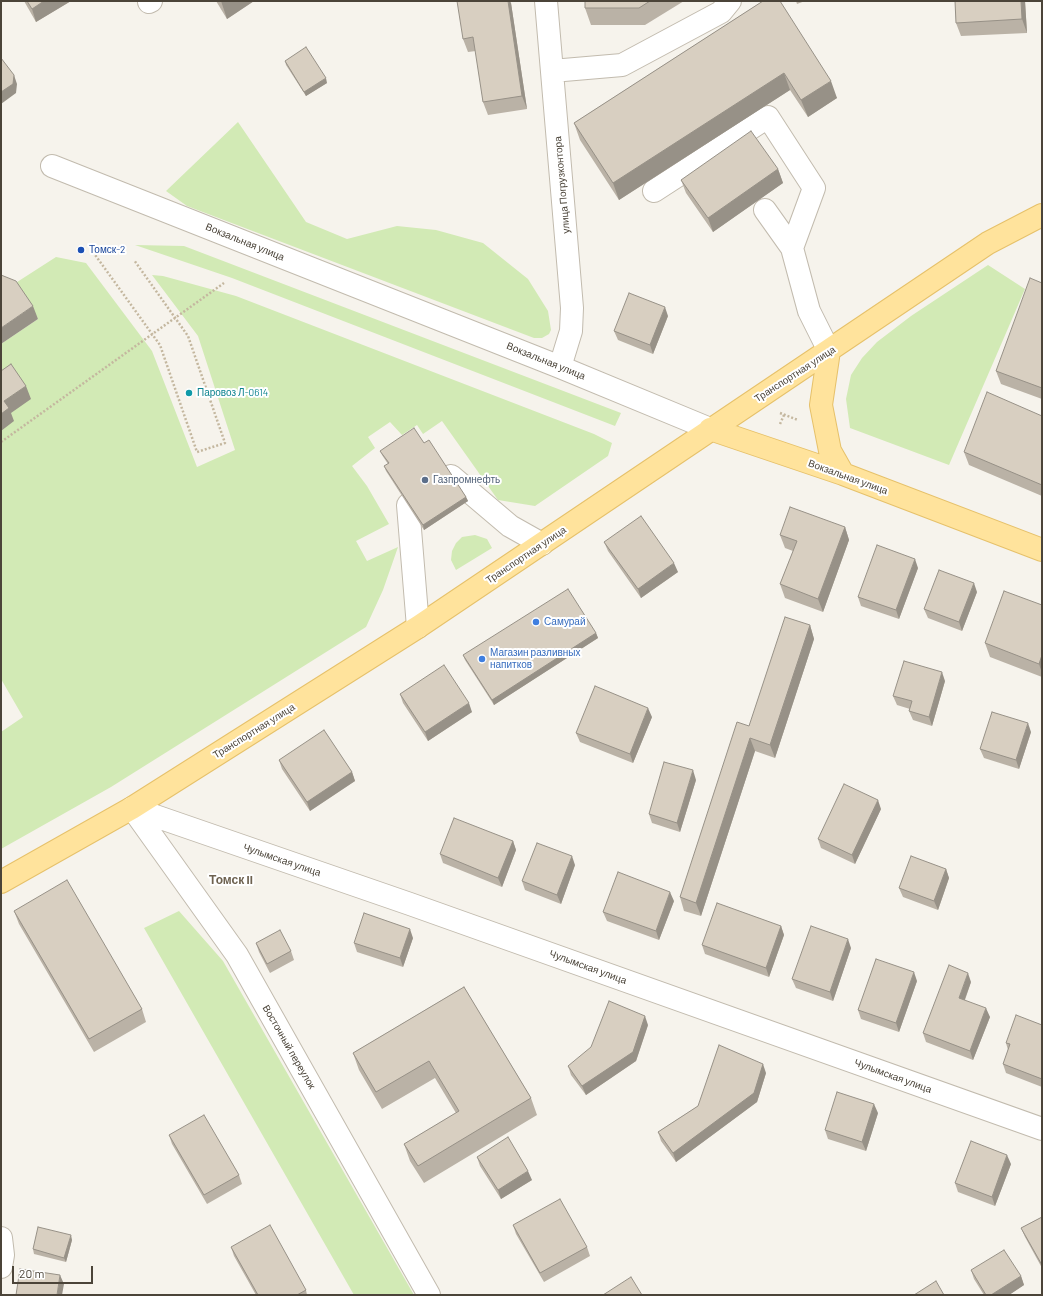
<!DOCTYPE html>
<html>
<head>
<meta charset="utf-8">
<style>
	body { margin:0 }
	#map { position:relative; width:1043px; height:1296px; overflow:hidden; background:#f6f3ec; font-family:Barlow,sans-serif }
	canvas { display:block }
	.frame { position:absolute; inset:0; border:2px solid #4b4439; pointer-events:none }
	.scale { position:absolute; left:12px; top:1266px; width:81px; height:18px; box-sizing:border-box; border:2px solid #4b4439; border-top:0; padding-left:5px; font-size:12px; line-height:14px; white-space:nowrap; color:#4b4439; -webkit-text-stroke:3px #fff; paint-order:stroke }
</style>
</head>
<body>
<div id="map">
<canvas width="1043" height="1296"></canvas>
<div class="frame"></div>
<div class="scale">20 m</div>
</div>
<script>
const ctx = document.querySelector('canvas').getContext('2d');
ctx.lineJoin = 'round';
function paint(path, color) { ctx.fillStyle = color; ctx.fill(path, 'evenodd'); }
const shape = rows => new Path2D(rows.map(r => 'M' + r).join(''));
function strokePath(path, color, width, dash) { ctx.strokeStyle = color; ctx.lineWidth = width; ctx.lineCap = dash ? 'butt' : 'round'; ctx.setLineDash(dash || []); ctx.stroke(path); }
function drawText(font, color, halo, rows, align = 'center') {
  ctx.font = font + ' Barlow,sans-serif'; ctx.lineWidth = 4; ctx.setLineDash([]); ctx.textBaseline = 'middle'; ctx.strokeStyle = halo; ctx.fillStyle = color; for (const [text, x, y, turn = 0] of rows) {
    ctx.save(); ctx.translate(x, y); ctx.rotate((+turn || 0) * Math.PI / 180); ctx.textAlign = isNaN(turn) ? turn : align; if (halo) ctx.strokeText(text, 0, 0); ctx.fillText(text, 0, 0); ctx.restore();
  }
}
paint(shape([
	[238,122,306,222,347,239,397,226,436,230,483,243,528,279,548,311,551,330,549,334,542,338,534,338,187,206,166,191],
	[135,245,184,246,621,413,615,426,232,278],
	[56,257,86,263,152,351,197,467,235,450,198,336,152,275,163,276,236,296,594,434,612,443,608,456,535,506,498,500,442,421,423,434,417,425,402,435,390,422,368,437,375,448,352,466,367,486,389,524,356,541,367,561,398,547,383,590,366,627,111,787,1,849,1,732,23,717,1,679,1,344,38,319,14,284],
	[988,265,1025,289,949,465,850,428,846,399,851,375,862,358,877,342,911,316],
	[475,535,487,539,492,548,456,570,451,560,452,551,456,543,462,537],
	[179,911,223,961,414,1295,354,1295,144,928]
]), '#d2eab5');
const minor = shape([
	[546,1,572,308,571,331,560,367],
	[149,2,151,1],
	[552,71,622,65,721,12,730,1],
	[52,166,560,367,710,429],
	[654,191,768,117,814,188,792,248],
	[765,210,792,248,809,311,829,351],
	[451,476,510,526,542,544],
	[408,505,418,627],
	[132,808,410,904,1042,1129],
	[132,808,237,955,429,1295],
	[1,1238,3,1255,1,1267]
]);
const major = shape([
	[829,351,821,405,830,451,843,474],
	[710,429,843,474,1042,550],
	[1,882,132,808,418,627,988,243,1042,215]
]);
strokePath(minor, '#c2bbae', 24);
strokePath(major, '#e6c16a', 24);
strokePath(shape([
	[93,252,160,345,197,452,225,443,188,336,134,260],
	[780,413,798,420],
	[780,424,784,415],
	[1,442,224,283]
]), '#c4b79f', 2.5, [2, 2]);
strokePath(minor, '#fff', 22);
strokePath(major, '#ffe39c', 22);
paint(shape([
	[24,1,71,1,36,22],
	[216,1,254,1,227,19],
	[585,1,684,1,645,25,591,25,585,8],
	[763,1,837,98,808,117,790,90,619,200,580,140,574,123],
	[796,1,805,1,797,4],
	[955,1,1025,1,1027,33,961,36,956,23],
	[511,3,527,109,488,115,483,102,476,51,468,52,463,39],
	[285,61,327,83,306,96,286,65],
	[778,169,783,183,713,232,686,193,681,180],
	[1042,283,1042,399,1001,384,996,371],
	[668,316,653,354,618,340,614,331],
	[1042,416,1042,496,969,465,964,452],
	[424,443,466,497,468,501,424,530,386,471,384,466,388,464,382,455,380,451],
	[845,527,849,540,823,612,785,598,780,584,793,551,785,548,780,535],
	[604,542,678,572,641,598,608,551],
	[918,568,899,619,861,606,858,597],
	[977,592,962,631,928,618,924,609],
	[1042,605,1042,677,990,657,985,643],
	[810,625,814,639,775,758,755,751,701,916,684,911,680,897,749,726],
	[596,633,598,638,494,705,465,660,463,655],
	[945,681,932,726,913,720,909,711,910,709,897,705,893,696],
	[400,694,472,712,428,741,403,703],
	[652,717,633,763,580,742,576,733],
	[1031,732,1019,769,984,758,980,749],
	[279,760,352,772,355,781,310,811,282,769],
	[696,780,680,832,652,823,649,814],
	[881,809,855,864,821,848,818,839],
	[513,841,516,850,502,887,443,863,440,854],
	[575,865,561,904,525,890,522,881],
	[946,869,949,878,938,910,903,897,899,888],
	[674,901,659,940,607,921,603,912],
	[14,911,142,1009,146,1022,94,1052,19,924],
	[781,926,784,935,769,977,705,954,702,945],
	[413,938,403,967,357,952,354,943],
	[256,943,291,951,294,960,270,973,259,952],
	[851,948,833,1001,796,988,792,979],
	[917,981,899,1032,861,1019,858,1010],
	[971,982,965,1000,990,1017,973,1060,926,1042,923,1033],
	[464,987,531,1098,537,1115,424,1183,410,1161,404,1144,456,1113,435,1078,382,1109,359,1070,353,1053],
	[648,1025,636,1061,586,1095,571,1075,568,1066],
	[1042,1025,1042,1087,1006,1073,1003,1064,1008,1050,1006,1043],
	[766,1073,757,1102,676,1162,661,1141,658,1132,698,1106],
	[878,1113,866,1151,828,1139,825,1130],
	[169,1135,239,1175,242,1184,207,1204,172,1144],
	[477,1157,532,1180,501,1199,480,1166],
	[1011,1164,995,1206,958,1192,955,1183],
	[1042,1217,1042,1268,1025,1237,1021,1228],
	[513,1225,587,1247,590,1256,544,1282,516,1234],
	[72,1240,66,1262,34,1254,33,1249],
	[231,1247,306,1290,307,1295,256,1295,234,1256],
	[971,1270,1021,1276,1024,1285,1009,1295,984,1295,974,1279]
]), '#bab2a6');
paint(shape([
	[44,1,71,1,36,22,32,9],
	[221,1,254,1,227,19],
	[508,1,510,1,511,3,527,109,522,96],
	[1021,1,1025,1,1027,33,1022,19],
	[784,73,790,90,619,200,613,183],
	[14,75,17,84,16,93,1,104,1,92],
	[326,78,327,83,306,96,304,92],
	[831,81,837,98,808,117,801,100],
	[778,169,783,183,713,232,708,218],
	[33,306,38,319,1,344,1,328],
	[665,307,668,316,653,354,650,345],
	[26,386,31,399,11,413,14,421,1,431,1,414,4,401],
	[466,497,468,501,424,530,423,525],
	[845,527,849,540,823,612,818,599],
	[915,559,918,568,899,619,896,610],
	[674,563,678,572,641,598,638,589],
	[974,583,977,592,962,631,959,622],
	[810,625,814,639,775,758,770,745],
	[596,633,598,638,494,705,492,700],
	[1042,655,1042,673,1039,664],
	[942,672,945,681,932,726,929,717],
	[469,703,472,712,428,741,425,732],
	[648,708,652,717,633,763,630,754],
	[1028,723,1031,732,1019,769,1016,760],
	[750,738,755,751,701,916,696,903],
	[693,770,696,780,680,832,677,823],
	[352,772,355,781,310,811,307,802],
	[878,800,881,809,855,864,852,855],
	[513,841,516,850,502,887,498,878],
	[572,856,575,865,561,904,557,895],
	[946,869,949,878,938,910,934,901],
	[670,892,674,901,659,940,656,931],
	[781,926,784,935,769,977,766,968],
	[410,929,413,938,403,967,400,958],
	[848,939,851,948,833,1001,830,992],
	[914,972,917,981,899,1032,896,1023],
	[968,973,971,982,962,1007,959,998],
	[986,1008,990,1017,973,1060,970,1051],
	[645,1016,648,1025,636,1061,586,1095,582,1086],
	[763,1064,766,1073,757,1102,676,1162,673,1153],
	[874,1104,878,1113,866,1151,862,1142],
	[1007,1155,1011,1164,995,1206,992,1197],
	[528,1171,532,1180,501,1199,498,1190],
	[71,1235,72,1240,66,1262,64,1258],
	[60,1275,64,1284,62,1295,57,1295],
	[1021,1276,1024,1285,1009,1295,991,1295]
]), '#979187');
const building = shape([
	[27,1,44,1,32,9,27,1],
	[457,1,508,1,522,96,483,102,473,37,463,39,457,1],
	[585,1,650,1,639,8,585,8,585,1],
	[763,1,780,1,831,81,801,100,784,73,613,183,574,123,763,1],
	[955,1,1021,1,1022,19,956,23,955,1],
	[306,47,326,78,304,92,285,61,306,47],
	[1,58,14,75,13,84,1,92,1,58],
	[751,131,778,169,708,218,681,180,751,131],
	[1,275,16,281,33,306,1,328,1,275],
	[1030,278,1042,283,1042,388,996,371,1030,278],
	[629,293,665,307,650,345,614,331,629,293],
	[11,364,26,386,4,401,9,408,1,414,1,371,11,364],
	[987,392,1042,416,1042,485,964,452,987,392],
	[414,428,424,443,429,440,466,497,423,525,384,466,389,463,380,451,414,428],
	[790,507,845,527,818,599,780,584,797,541,780,535,790,507],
	[641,516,674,563,638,589,604,542,641,516],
	[877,545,915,559,896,610,858,597,877,545],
	[939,570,974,583,959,622,924,609,939,570],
	[568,589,596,633,492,700,463,655,568,589],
	[1004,591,1042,605,1042,655,1039,664,985,643,1004,591],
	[785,617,810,625,770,745,750,738,696,903,680,897,737,722,749,726,785,617],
	[904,661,942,672,929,717,909,711,912,701,893,696,904,661],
	[444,665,469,703,425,732,400,694,444,665],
	[595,686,648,708,630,754,576,733,595,686],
	[992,712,1028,723,1016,760,980,749,992,712],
	[324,730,352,772,307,802,279,760,324,730],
	[664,762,693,770,677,823,649,814,664,762],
	[844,784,878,800,852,855,818,839,844,784],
	[454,818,513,841,498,878,440,854,454,818],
	[537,843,572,856,557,895,522,881,537,843],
	[911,856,946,869,934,901,899,888,911,856],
	[618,872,670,892,656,931,603,912,618,872],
	[67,880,142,1009,89,1039,14,911,67,880],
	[717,903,781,926,766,968,702,945,717,903],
	[364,913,410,929,400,958,354,943,364,913],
	[811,926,848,939,830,992,792,979,811,926],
	[280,930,291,951,267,964,256,943,280,930],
	[876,959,914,972,896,1023,858,1010,876,959],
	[949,965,968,973,959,998,986,1008,970,1051,923,1033,949,965],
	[464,987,531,1098,418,1166,404,1144,459,1111,429,1061,376,1092,353,1053,464,987],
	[609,1001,645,1016,633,1052,582,1086,568,1066,591,1047,609,1001],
	[1016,1015,1042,1025,1042,1079,1003,1064,1010,1044,1006,1043,1016,1015],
	[719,1045,763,1064,754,1093,673,1153,658,1132,698,1106,719,1045],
	[837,1092,874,1104,862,1142,825,1130,837,1092],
	[204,1115,239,1175,204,1195,169,1135,204,1115],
	[508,1137,528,1171,498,1190,477,1157,508,1137],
	[971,1141,1007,1155,992,1197,955,1183,971,1141],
	[560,1199,587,1247,540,1273,513,1225,560,1199],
	[1042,1217,1042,1265,1021,1228,1042,1217],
	[270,1225,306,1290,297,1295,258,1295,231,1247,270,1225],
	[38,1227,71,1235,64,1258,33,1249,38,1227],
	[1004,1250,1021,1276,991,1295,986,1295,971,1270,1004,1250],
	[20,1269,60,1275,57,1295,16,1295,20,1269],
	[631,1277,642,1295,603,1295,631,1277],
	[936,1281,944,1295,914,1295,936,1281]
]);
paint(building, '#d8cfc1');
strokePath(building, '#979187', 1);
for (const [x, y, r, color] of [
	[81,250,4,"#1a4fb4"],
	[189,393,4,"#0f9aa8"],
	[425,480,4,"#5c6f8a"],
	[536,622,4,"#3f7fe0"],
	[482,659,4,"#3f7fe0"]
]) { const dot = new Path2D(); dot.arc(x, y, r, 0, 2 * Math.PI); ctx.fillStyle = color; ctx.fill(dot); strokePath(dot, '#fff', 1.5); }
drawText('10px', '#4b4439', '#fff', [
	["улица Погрузконтора",562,185,-95],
	["Вокзальная улица",245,242,22],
	["Вокзальная улица",546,361,22],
	["Транспортная улица",795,374,-33],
	["Вокзальная улица",848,477,20],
	["Транспортная улица",526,555,-34],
	["Транспортная улица",254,731,-32],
	["Чулымская улица",282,860,19],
	["Чулымская улица",588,967,20],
	["Восточный переулок",289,1047,60],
	["Чулымская улица",893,1076,20]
]);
drawText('10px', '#164399', '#fff', [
	["Томск-2",89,250]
], 'left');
drawText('10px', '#0d838f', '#fff', [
	["Паровоз Л-0614",197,393]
], 'left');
drawText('10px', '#4e5e75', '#fff', [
	["Газпромнефть",433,480]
], 'left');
drawText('10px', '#366cbe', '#fff', [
	["Самурай",544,622],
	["Магазин разливных",490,653],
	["напитков",490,665]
], 'left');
drawText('bold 12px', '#6e6250', '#fff', [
	["Томск II",231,880]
]);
</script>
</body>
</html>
